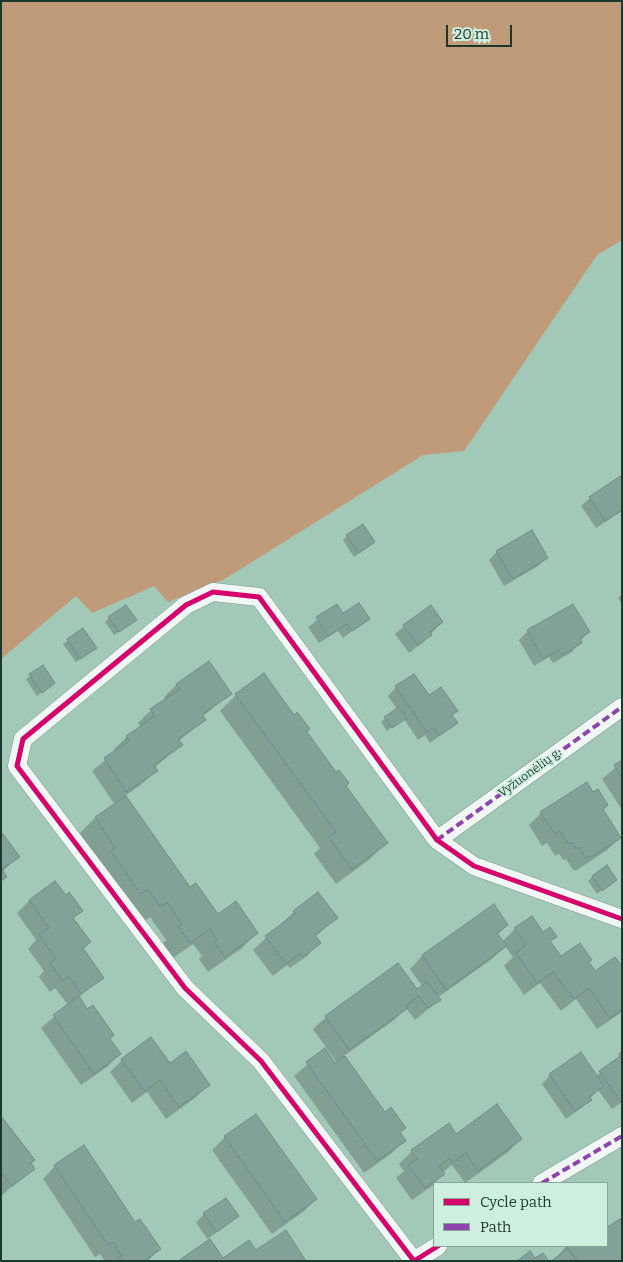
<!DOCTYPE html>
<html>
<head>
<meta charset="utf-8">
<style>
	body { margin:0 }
	#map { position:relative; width:623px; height:1262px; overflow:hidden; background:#a2c8b8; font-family:Bitter,serif }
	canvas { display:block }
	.frame { position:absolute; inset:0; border:2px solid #1c382d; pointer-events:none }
	.legend { position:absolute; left:433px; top:1182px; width:175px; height:65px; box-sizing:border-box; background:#ceefe0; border:1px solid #87a698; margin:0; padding:6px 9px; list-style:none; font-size:15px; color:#1c382d }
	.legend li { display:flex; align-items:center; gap:10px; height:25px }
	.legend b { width:25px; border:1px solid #87a698 }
	.scale { position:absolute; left:446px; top:25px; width:66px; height:22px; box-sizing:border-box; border:2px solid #1c382d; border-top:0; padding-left:6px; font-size:15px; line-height:18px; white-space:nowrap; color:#1c382d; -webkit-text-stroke:4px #ceefe0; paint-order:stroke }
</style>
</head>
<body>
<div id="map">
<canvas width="623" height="1262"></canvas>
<div class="frame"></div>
<ul class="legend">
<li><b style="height:6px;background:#d6006c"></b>Cycle path</li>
<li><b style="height:6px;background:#8e44ad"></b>Path</li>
</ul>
<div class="scale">20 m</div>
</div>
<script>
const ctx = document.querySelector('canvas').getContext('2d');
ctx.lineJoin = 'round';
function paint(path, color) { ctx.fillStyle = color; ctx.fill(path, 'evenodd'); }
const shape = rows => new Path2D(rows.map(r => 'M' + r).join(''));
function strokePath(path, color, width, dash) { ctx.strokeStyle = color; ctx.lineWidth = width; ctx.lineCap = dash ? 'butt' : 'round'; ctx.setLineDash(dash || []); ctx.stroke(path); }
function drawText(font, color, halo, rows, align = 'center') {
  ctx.font = font + ' Bitter,serif'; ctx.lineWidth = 4; ctx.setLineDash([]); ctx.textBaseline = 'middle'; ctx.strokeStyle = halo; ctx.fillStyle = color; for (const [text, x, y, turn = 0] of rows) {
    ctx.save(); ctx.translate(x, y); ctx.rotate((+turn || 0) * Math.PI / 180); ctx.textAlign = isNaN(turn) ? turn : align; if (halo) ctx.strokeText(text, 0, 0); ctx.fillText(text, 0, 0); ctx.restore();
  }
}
paint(shape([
	[1,1,622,1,622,240,597,255,464,451,423,455,223,580,168,602,154,586,92,613,76,596,1,659]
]), '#bf9b7a');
paint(shape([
	[622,476,622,511,596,528,581,506,590,498],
	[347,536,374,542,354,557,343,540],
	[497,552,547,558,538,566,504,586,489,560],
	[622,594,622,604,618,598],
	[573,605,588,632,572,652,553,663,549,657,534,666,519,640,528,631],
	[337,606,342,615,368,619,343,638,338,631,319,643,308,627],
	[109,618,131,624,114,635,105,622],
	[442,622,422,643,409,653,395,634,404,626],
	[83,630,91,652,76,662,63,644],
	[43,667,54,683,37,696,26,679],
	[177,684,230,694,202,717,204,720,179,741,181,745,154,768,156,770,143,783,125,796,189,889,217,916,257,933,241,949,208,972,199,959,202,956,193,944,173,958,163,943,166,940,150,917,144,922,79,834,95,818,115,805,92,771,116,751,114,749,127,737,141,727,138,723,151,710,166,700,164,697],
	[396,687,451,715,456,723,430,743,425,735,418,740,404,719,387,731,381,722,397,709,388,696],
	[236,695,345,786,386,843,370,859,336,884,314,854,320,848,220,711],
	[622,762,622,810,602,779],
	[602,810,620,838,607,850,577,870,573,870,566,859,563,860,559,854,555,856,547,843,542,846,529,825,541,813],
	[1,837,18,857,2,872,6,877,1,881],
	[592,877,615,880,597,894,588,881],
	[65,897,81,911,73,919,90,942,82,950,102,977,78,998,119,1054,107,1067,81,1085,41,1028,68,1005,55,988,50,992,39,977,44,971,28,949,36,940,17,913,30,900],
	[494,906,507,925,497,935,502,942,515,929,555,937,550,942,561,958,588,962,595,973,622,969,622,1012,597,1029,576,999,561,1011,540,983,524,995,504,966,513,957,505,946,492,959,437,998,439,1000,415,1020,406,1008,394,1020,344,1056,385,1114,404,1128,399,1133,404,1140,392,1153,364,1173,294,1076,324,1050,335,1065,337,1063,313,1029,326,1017,398,965,416,991,423,987,410,969,422,956],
	[294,912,336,918,315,937,319,943,307,956,290,968,287,965,273,976,253,950],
	[622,1050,622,1102,612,1109,598,1090,581,1108,566,1119,542,1084,550,1075,596,1076,620,1058,618,1054],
	[122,1060,169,1064,208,1085,196,1097,166,1119,147,1092,132,1103,110,1072],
	[256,1115,316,1199,303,1212,272,1234,212,1150,225,1137],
	[1,1118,33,1169,1,1196],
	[456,1135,521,1139,508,1152,465,1183,452,1165,442,1173,443,1174,431,1187,412,1200,396,1178,404,1171,399,1164,412,1151],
	[55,1166,135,1224,159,1249,148,1261,105,1261,100,1254,95,1257,43,1179],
	[204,1214,237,1216,208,1239,222,1259,255,1252,305,1261,180,1261,209,1241,196,1223],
	[607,1230,622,1261,554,1261,566,1246,607,1246]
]), '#0003');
const building = shape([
	[622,475,622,510,605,521,589,497,622,475],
	[363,524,375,542,359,553,346,535,363,524],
	[532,530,548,558,513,579,496,551,532,530],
	[359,603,370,619,352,631,347,624,328,636,316,617,337,604,343,613,359,603],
	[573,604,590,632,580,638,582,643,562,655,558,650,543,659,527,630,573,604],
	[126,605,137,620,119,632,108,617,126,605],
	[431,605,443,622,430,632,432,635,418,645,403,625,431,605],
	[83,628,97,648,80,659,67,639,83,628],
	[209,661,232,694,202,714,206,720,178,739,183,745,154,765,158,771,126,792,104,758,129,741,126,736,155,716,150,709,180,689,176,684,209,661],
	[43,665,55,683,42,693,29,674,43,665],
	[264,673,294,715,297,712,310,729,307,732,336,772,339,770,349,783,346,786,388,843,352,869,329,837,336,832,235,694,264,673],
	[414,674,429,695,441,687,458,711,452,715,458,723,439,736,434,728,427,732,395,686,414,674],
	[399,707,407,718,392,728,384,717,399,707],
	[622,760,622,778,614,765,622,760],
	[587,782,593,792,598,789,608,805,603,809,621,838,591,857,586,858,579,847,576,849,572,842,568,844,560,831,555,834,540,812,587,782],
	[126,796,190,887,196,883,218,914,236,901,258,933,225,957,214,942,217,940,210,929,190,943,178,926,182,924,167,902,160,907,148,889,141,894,111,851,115,848,95,817,126,796],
	[3,834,20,857,2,869,7,877,1,881,1,836,3,834],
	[607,865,617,880,602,891,592,876,607,865],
	[55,881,66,895,69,892,83,911,73,918,91,942,83,948,104,978,81,994,69,976,63,981,50,963,56,959,39,935,49,928,29,900,55,881],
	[318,892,338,918,315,935,321,943,303,957,300,953,286,964,265,936,295,914,293,911,318,892],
	[494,904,508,925,497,933,507,946,446,990,422,955,494,904],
	[532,916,543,932,550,927,557,937,550,941,561,956,580,943,592,960,589,962,595,971,615,957,622,966,622,1010,610,1018,589,988,574,999,553,972,537,983,516,953,526,945,514,928,532,916],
	[398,963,417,989,427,982,441,1000,428,1008,419,996,406,1005,408,1008,349,1050,325,1016,398,963],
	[79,996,87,1009,93,1005,114,1035,110,1039,121,1054,94,1074,53,1015,79,996],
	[151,1037,170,1063,186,1051,210,1085,179,1107,160,1080,145,1091,121,1059,151,1037],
	[325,1048,335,1063,345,1056,385,1112,391,1107,406,1128,400,1132,406,1141,377,1161,306,1062,325,1048],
	[581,1052,604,1086,589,1097,592,1100,575,1111,549,1074,581,1052],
	[622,1055,622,1101,621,1102,599,1071,622,1055],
	[497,1104,522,1139,478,1171,466,1153,453,1163,450,1158,439,1166,445,1174,425,1188,408,1165,417,1159,411,1150,449,1123,456,1134,497,1104],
	[256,1114,317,1199,285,1222,224,1136,256,1114],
	[1,1116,35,1160,31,1163,35,1169,12,1186,1,1172,1,1116],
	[84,1145,135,1222,140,1219,161,1249,144,1261,120,1261,118,1258,122,1256,113,1242,108,1245,54,1165,84,1145],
	[226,1198,239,1216,217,1232,203,1213,226,1198],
	[622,1218,622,1261,577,1261,566,1246,607,1246,607,1227,622,1218],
	[286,1230,306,1261,178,1261,210,1239,223,1258,249,1240,256,1250,286,1230],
	[568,1249,577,1261,551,1261,568,1249],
	[530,1251,535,1258,543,1253,549,1261,517,1261,530,1251]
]);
paint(building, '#82a299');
strokePath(building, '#6d8e85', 1);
const minor = shape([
	[437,840,622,707],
	[542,1183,622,1136],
	[438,1246,414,1261,261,1061,185,988,17,766,23,739,186,605,213,592,259,597,437,840,474,866,622,919]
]);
strokePath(minor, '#7c998d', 19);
strokePath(minor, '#f1f7f4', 18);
strokePath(shape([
	[437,840,622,707],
	[542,1183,622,1136]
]), '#8e44ad', 4, [8, 4]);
strokePath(shape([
	[438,1246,414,1261,261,1061,185,988,17,766,23,739,186,605,213,592,259,597,437,840,474,866,622,919]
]), '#d6006c', 5);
drawText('12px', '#1c382d', '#ceefe0', [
	["Vyžuonėlių g.",530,773,-36]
]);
</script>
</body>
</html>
